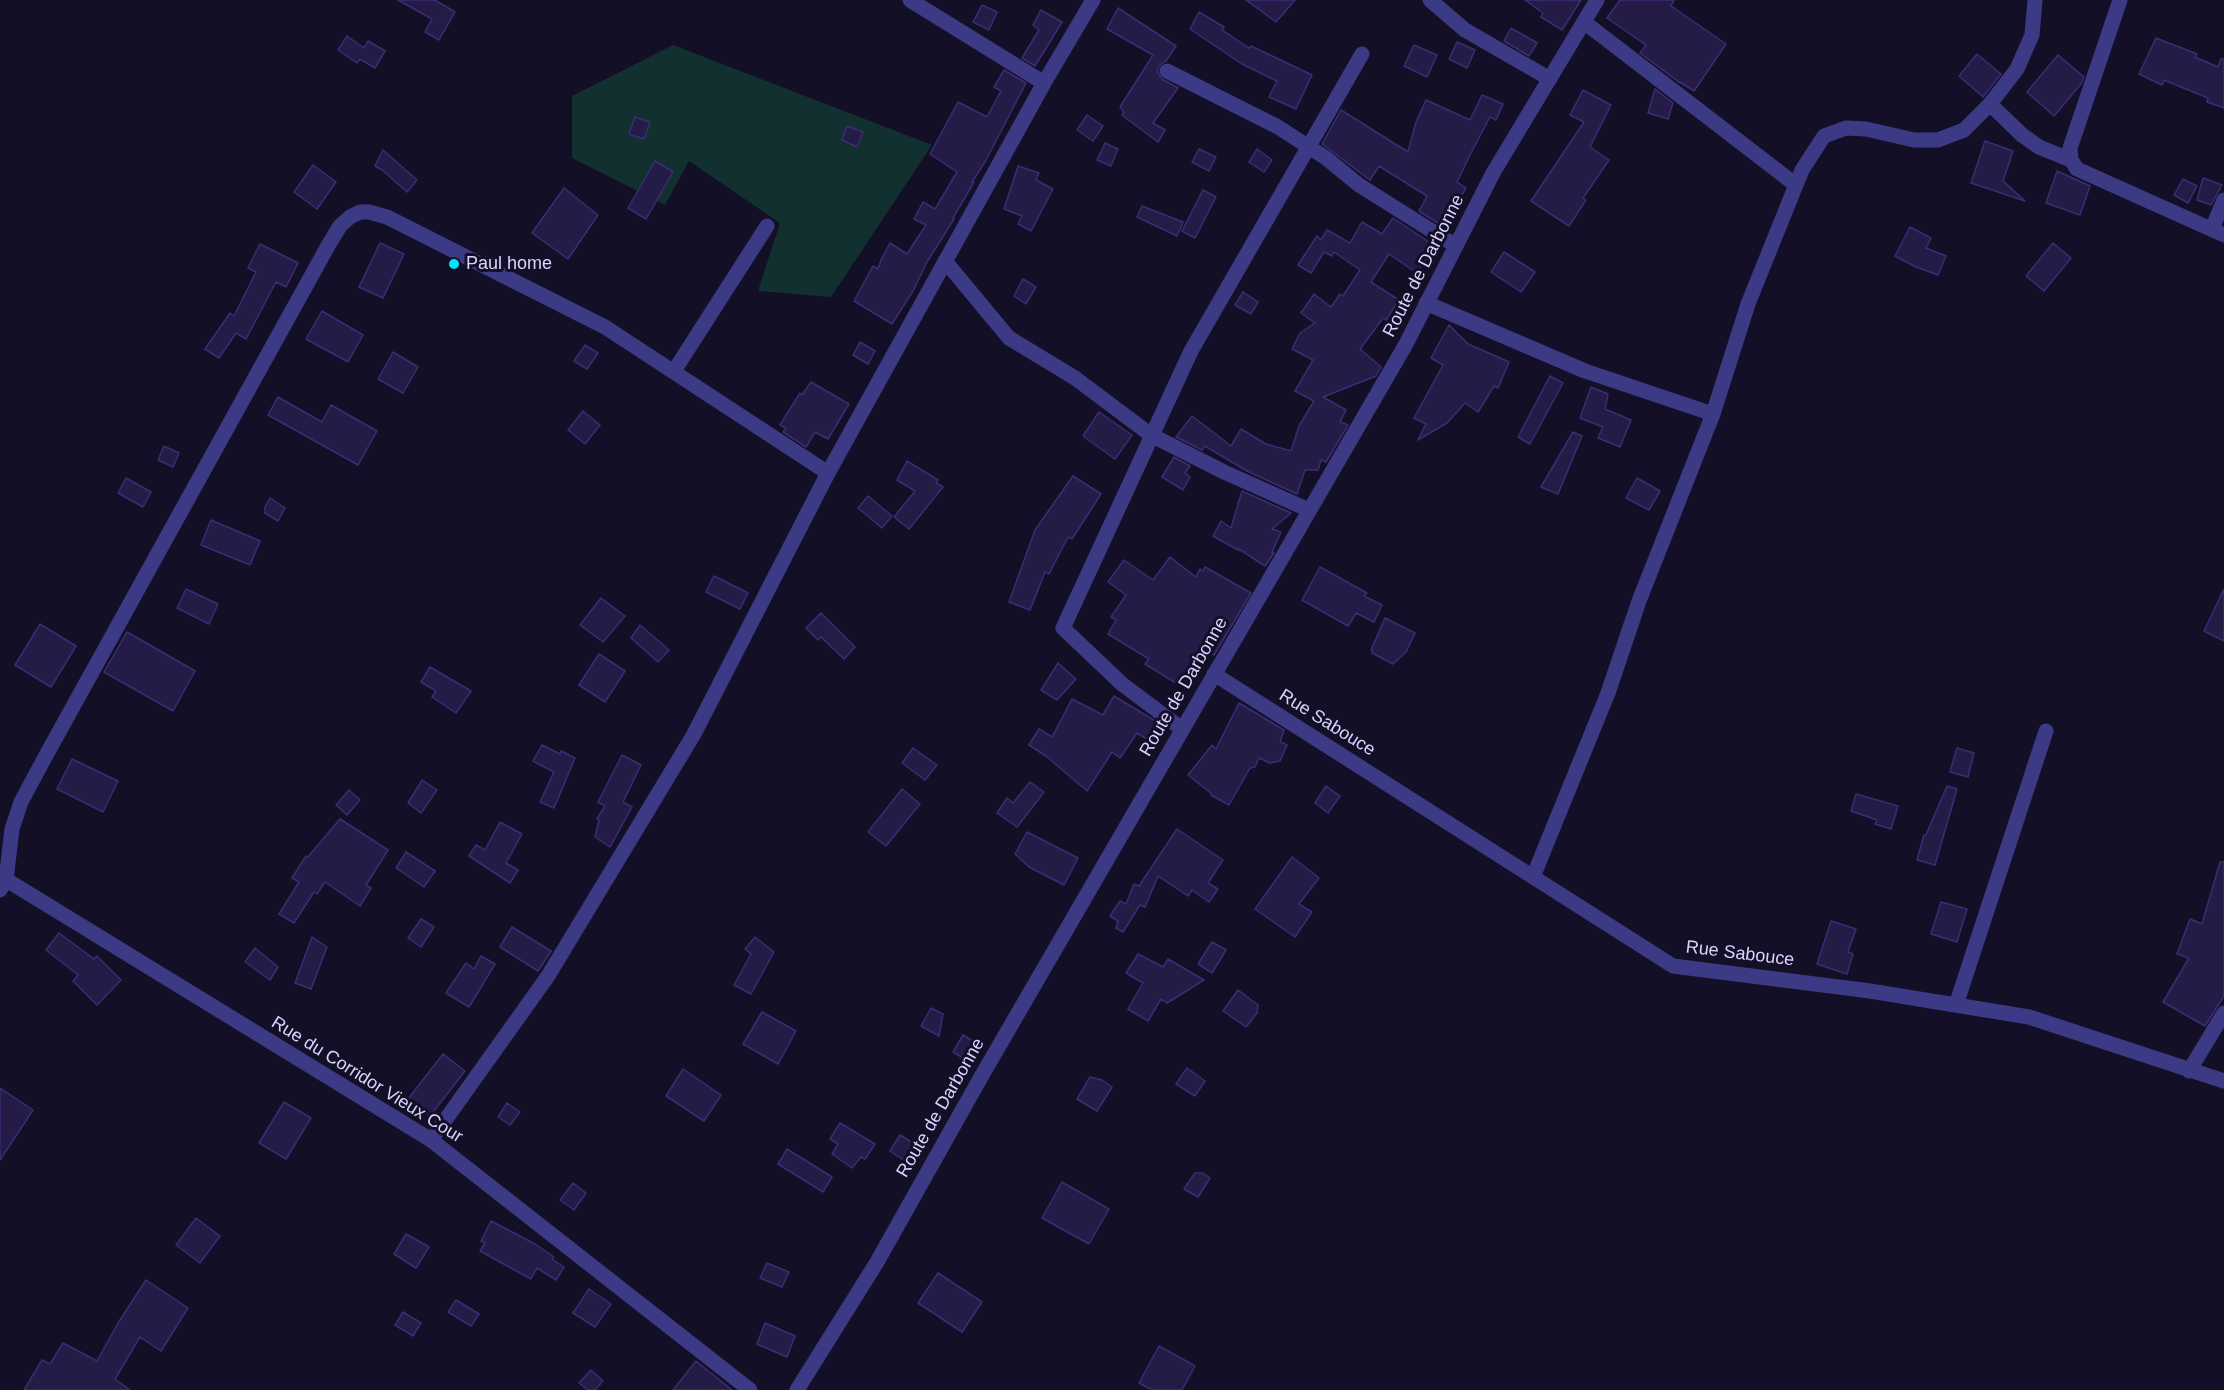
<!DOCTYPE html>
<html>
<head>
<meta charset="utf-8">
<style>
	body { margin:0 }
	canvas { display:block; background:#130f26 }
</style>
</head>
<body>
<canvas width="2224" height="1390"></canvas>
<script>
const ctx = document.querySelector('canvas').getContext('2d');
ctx.lineJoin = 'round';
function paint(path, color) { ctx.fillStyle = color; ctx.fill(path, 'evenodd'); }
const shape = rows => new Path2D(rows.map(r => 'M' + r).join(''));
function strokePath(path, color, width, dash) { ctx.strokeStyle = color; ctx.lineWidth = width; ctx.lineCap = dash ? 'butt' : 'round'; ctx.setLineDash(dash || []); ctx.stroke(path); }
function drawText(font, color, halo, rows, align = 'center') {
  ctx.font = font + ' Helvetica,sans-serif'; ctx.lineWidth = 6; ctx.setLineDash([]); ctx.textBaseline = 'middle'; ctx.strokeStyle = halo; ctx.fillStyle = color; for (const [text, x, y, turn = 0] of rows) {
    ctx.save(); ctx.translate(x, y); ctx.rotate((+turn || 0) * Math.PI / 180); ctx.textAlign = isNaN(turn) ? turn : align; if (halo) ctx.strokeText(text, 0, 0); ctx.fillText(text, 0, 0); ctx.restore();
  }
}
paint(shape([
	[673,45,932,145,831,297,758,291,780,223,689,161,665,205,572,158,572,96]
]), '#12302f');
const building = shape([
	[398,0,435,0,455,12,439,40,425,32,432,19,398,0],
	[1246,0,1295,0,1276,22,1246,0],
	[1525,0,1581,0,1562,30,1541,17,1543,13,1525,0],
	[1620,0,1674,0,1671,6,1726,44,1694,91,1680,82,1680,83,1640,53,1646,45,1607,18,1620,0],
	[982,5,997,12,989,30,973,22,982,5],
	[1118,8,1176,46,1166,61,1159,66,1157,71,1162,79,1178,88,1153,123,1165,130,1158,142,1122,115,1124,112,1120,107,1153,55,1107,29,1118,8],
	[1041,10,1062,22,1035,66,1022,58,1039,30,1033,25,1041,10],
	[1199,12,1224,27,1222,30,1249,48,1251,46,1312,75,1296,109,1269,97,1277,81,1242,64,1190,29,1199,12],
	[1511,28,1537,43,1529,56,1504,41,1511,28],
	[347,36,364,48,368,41,385,51,375,68,360,59,357,63,338,50,347,36],
	[2156,38,2197,54,2195,57,2218,67,2221,59,2224,59,2224,108,2207,102,2208,98,2164,80,2162,85,2139,74,2156,38],
	[1457,42,1475,50,1467,68,1449,59,1457,42],
	[1414,45,1437,55,1427,77,1404,66,1414,45],
	[1977,54,2001,74,1983,97,1959,76,1977,54],
	[2058,55,2084,77,2081,84,2054,116,2027,92,2058,55],
	[1004,70,1026,83,985,162,972,182,974,182,953,218,954,219,927,262,913,291,892,324,854,301,873,266,878,269,881,260,890,243,907,254,926,225,914,219,923,202,935,209,957,172,930,154,958,102,987,117,1001,91,994,87,1004,70],
	[1655,89,1673,103,1668,119,1648,113,1655,89],
	[1583,90,1611,105,1590,147,1609,160,1583,198,1586,200,1569,226,1531,201,1584,122,1570,115,1583,90],
	[1482,95,1503,104,1496,120,1490,117,1472,151,1457,182,1466,188,1444,227,1419,211,1427,196,1379,166,1370,180,1322,144,1341,110,1408,152,1416,122,1426,100,1470,120,1482,95],
	[1087,115,1103,126,1093,141,1077,130,1087,115],
	[635,117,650,122,644,139,629,134,635,117],
	[847,126,863,132,857,147,842,140,847,126],
	[1985,141,2013,151,2003,181,2025,201,1971,183,1985,141],
	[1105,143,1118,149,1111,166,1097,160,1105,143],
	[1199,149,1216,157,1209,171,1192,162,1199,149],
	[1257,149,1272,160,1264,172,1249,162,1257,149],
	[383,150,417,180,407,192,382,170,375,166,383,150],
	[655,161,673,172,646,219,628,208,655,161],
	[313,165,336,182,317,209,294,192,313,165],
	[1018,166,1039,173,1036,180,1053,189,1031,231,1018,224,1022,216,1004,209,1018,166],
	[2057,171,2090,186,2080,215,2046,203,2057,171],
	[2203,178,2222,185,2211,205,2197,200,2203,178],
	[2183,179,2197,186,2188,203,2174,195,2183,179],
	[564,188,598,215,568,259,532,233,564,188],
	[1203,190,1216,197,1195,238,1182,231,1203,190],
	[1142,206,1183,222,1177,236,1137,217,1142,206],
	[1393,218,1435,246,1417,273,1389,254,1371,282,1399,300,1386,320,1383,318,1360,349,1381,367,1376,376,1323,397,1346,410,1340,422,1348,425,1326,462,1321,460,1318,470,1305,470,1297,494,1247,471,1205,446,1202,450,1176,437,1192,416,1231,446,1241,429,1266,444,1291,451,1299,426,1314,401,1295,391,1313,360,1292,349,1300,333,1315,323,1301,313,1314,294,1331,307,1340,294,1343,296,1360,270,1334,252,1332,256,1324,252,1311,273,1298,265,1317,236,1321,240,1327,230,1350,243,1362,222,1382,234,1393,218],
	[1910,227,1931,238,1926,248,1946,256,1938,275,1916,267,1895,256,1910,227],
	[380,243,404,254,383,298,359,287,380,243],
	[2053,243,2071,258,2044,291,2026,276,2053,243],
	[260,244,298,263,286,287,276,282,246,339,236,333,219,358,205,349,230,313,234,316,256,272,248,268,260,244],
	[1504,252,1535,272,1521,292,1491,272,1504,252],
	[1023,279,1036,287,1026,304,1014,296,1023,279],
	[1243,292,1258,302,1251,314,1235,305,1243,292],
	[322,311,363,335,348,362,306,339,322,311],
	[1449,325,1468,344,1509,362,1498,388,1494,386,1478,412,1465,403,1447,423,1418,440,1426,424,1414,418,1443,365,1431,358,1449,325],
	[860,342,875,351,868,364,853,355,860,342],
	[585,345,598,353,587,369,574,361,585,345],
	[393,352,418,367,403,393,378,379,393,352],
	[1550,376,1563,383,1530,444,1518,437,1550,376],
	[811,382,849,404,828,439,815,432,806,447,783,432,786,428,780,425,800,393,802,395,811,382],
	[1591,387,1608,394,1605,409,1631,420,1620,447,1598,438,1603,427,1580,418,1591,387],
	[278,397,322,422,331,405,377,431,358,465,268,415,278,397],
	[583,411,600,425,585,444,568,430,583,411],
	[1099,412,1132,435,1115,459,1083,436,1099,412],
	[1573,432,1582,436,1558,494,1541,487,1573,432],
	[164,446,179,453,173,467,158,460,164,446],
	[1174,457,1190,466,1185,473,1190,477,1183,490,1162,477,1174,457],
	[907,461,938,480,936,483,943,487,909,529,894,517,915,491,897,480,907,461],
	[1073,476,1101,494,1072,539,1068,537,1049,574,1045,572,1030,610,1009,602,1035,530,1073,476],
	[126,478,151,492,143,507,118,493,126,478],
	[1637,478,1660,491,1649,510,1626,498,1637,478],
	[1242,491,1291,513,1272,529,1281,532,1272,552,1274,553,1265,566,1239,549,1238,550,1213,536,1221,521,1231,528,1242,491],
	[868,496,892,516,882,528,858,508,868,496],
	[270,498,285,508,278,521,265,513,265,507,270,498],
	[211,520,260,541,250,565,201,545,211,520],
	[1170,557,1196,577,1200,569,1203,571,1205,567,1251,593,1214,655,1207,650,1184,688,1145,664,1149,659,1108,634,1116,620,1111,617,1126,595,1108,582,1124,560,1153,580,1170,557],
	[1320,567,1367,593,1364,596,1382,605,1374,622,1356,613,1348,626,1302,600,1320,567],
	[714,576,748,593,740,609,706,592,714,576],
	[186,589,218,604,209,624,177,608,186,589],
	[2224,589,2224,641,2204,631,2224,589],
	[601,598,625,616,603,642,580,625,601,598],
	[821,613,855,647,844,659,821,637,818,640,806,628,821,613],
	[1385,618,1415,633,1406,652,1393,664,1372,653,1373,651,1371,650,1385,618],
	[40,624,76,646,51,687,15,665,40,624],
	[640,625,669,650,658,662,631,638,640,625],
	[127,632,195,671,173,711,104,672,127,632],
	[599,654,625,671,605,702,579,685,599,654],
	[1058,663,1076,679,1057,700,1041,690,1058,663],
	[430,667,471,691,456,713,432,697,436,691,421,682,430,667],
	[1114,696,1157,722,1147,739,1137,733,1120,758,1112,752,1087,791,1046,756,1029,745,1039,729,1052,737,1072,699,1103,715,1114,696],
	[1239,703,1284,730,1280,742,1287,745,1280,761,1270,763,1259,758,1255,767,1250,768,1229,805,1211,795,1212,794,1188,775,1212,745,1216,749,1239,703],
	[542,745,560,754,561,751,575,758,554,808,540,802,554,772,533,761,542,745],
	[913,748,937,765,925,780,902,763,913,748],
	[1957,748,1974,753,1968,777,1950,772,1957,748],
	[622,755,641,765,623,802,632,807,610,847,595,837,599,820,597,819,605,806,598,802,622,755],
	[72,759,118,781,103,812,57,789,72,759],
	[422,780,437,790,421,813,408,803,422,780],
	[1030,782,1044,792,1017,827,997,813,1007,798,1013,803,1030,782],
	[1326,786,1340,796,1328,813,1315,803,1326,786],
	[1947,786,1957,789,1935,865,1917,860,1924,835,1926,835,1947,786],
	[902,789,920,804,886,846,868,832,902,789],
	[349,790,360,800,347,815,336,805,349,790],
	[1856,794,1898,806,1891,829,1875,824,1877,820,1851,811,1856,794],
	[340,819,388,850,366,885,371,888,360,906,325,882,317,894,314,892,294,923,279,914,299,882,292,878,306,856,308,857,340,819],
	[500,822,522,834,506,863,518,870,510,883,469,856,476,845,485,850,500,822],
	[1177,829,1223,860,1208,883,1218,889,1209,902,1192,890,1188,896,1158,876,1145,907,1140,905,1123,932,1116,928,1118,921,1110,916,1120,901,1126,904,1134,884,1139,886,1177,829],
	[1027,832,1078,858,1064,885,1029,867,1015,854,1027,832],
	[406,852,435,871,424,887,396,868,406,852],
	[1292,857,1319,878,1299,904,1312,912,1295,937,1255,909,1292,857],
	[2220,862,2224,862,2224,996,2205,1026,2163,1002,2189,958,2177,954,2190,919,2202,924,2220,862],
	[1941,902,1967,909,1957,942,1931,934,1941,902],
	[421,919,434,927,421,947,408,938,421,919],
	[1831,921,1856,929,1848,952,1853,954,1847,974,1817,964,1831,921],
	[512,927,551,951,538,971,500,947,512,927],
	[59,933,94,959,97,956,121,980,97,1005,73,981,78,975,46,950,59,933],
	[312,937,327,947,311,989,295,983,312,937],
	[755,937,774,952,751,994,734,985,751,954,745,949,755,937],
	[1212,942,1226,950,1212,973,1198,964,1212,942],
	[255,948,278,967,270,980,245,962,255,948],
	[1138,954,1163,967,1168,959,1204,980,1167,1003,1161,999,1148,1021,1128,1009,1143,983,1126,973,1138,954],
	[481,956,495,964,469,1007,446,993,466,963,474,969,481,956],
	[1238,990,1258,1005,1257,1013,1246,1027,1223,1011,1238,990],
	[931,1008,943,1014,939,1036,921,1026,931,1008],
	[762,1012,796,1031,778,1064,743,1044,762,1012],
	[963,1035,978,1044,968,1061,953,1052,963,1035],
	[443,1054,465,1071,430,1116,408,1099,443,1054],
	[1187,1068,1205,1081,1195,1096,1176,1084,1187,1068],
	[683,1069,721,1095,704,1121,666,1096,683,1069],
	[1090,1077,1102,1080,1112,1087,1097,1111,1077,1099,1090,1077],
	[0,1088,33,1110,0,1160,0,1088],
	[284,1102,311,1118,286,1159,259,1143,284,1102],
	[507,1103,520,1112,510,1125,498,1117,507,1103],
	[840,1123,875,1144,865,1159,861,1157,852,1168,832,1154,838,1144,830,1139,840,1123],
	[900,1135,916,1145,905,1161,890,1151,900,1135],
	[787,1149,832,1177,823,1192,778,1164,787,1149],
	[1195,1173,1203,1173,1210,1178,1198,1197,1184,1189,1195,1173],
	[1062,1182,1109,1209,1089,1244,1042,1218,1062,1182],
	[573,1183,586,1193,574,1210,560,1200,573,1183],
	[196,1218,220,1236,200,1263,176,1245,196,1218],
	[491,1221,535,1244,554,1257,552,1259,564,1267,556,1280,537,1268,531,1279,480,1251,485,1243,481,1241,491,1221],
	[406,1234,429,1247,416,1268,394,1254,406,1234],
	[767,1263,789,1272,782,1287,760,1278,767,1263],
	[938,1273,982,1302,962,1332,918,1303,938,1273],
	[146,1280,188,1308,161,1351,140,1337,115,1379,130,1390,24,1390,42,1360,50,1364,63,1343,97,1361,118,1323,146,1280],
	[589,1289,611,1304,595,1327,573,1313,589,1289],
	[456,1300,479,1314,471,1326,448,1312,456,1300],
	[403,1312,421,1323,413,1336,395,1325,403,1312],
	[765,1323,795,1336,787,1357,757,1344,765,1323],
	[1159,1346,1195,1366,1182,1390,1152,1390,1139,1383,1159,1346],
	[696,1361,732,1390,673,1390,696,1361],
	[591,1370,603,1381,595,1390,588,1390,579,1383,591,1370]
]);
paint(building, '#241b47');
strokePath(building, '#3b2d73', 1.5);
strokePath(shape([
	[910,0,1044,83],
	[1430,0,1465,30,1550,79],
	[2120,0,2070,148,2071,160,2077,169,2224,235],
	[1584,22,1796,185],
	[1167,71,1278,127,1326,158,1359,185,1456,246],
	[1990,104,2022,135,2039,147,2071,160],
	[2212,229,2224,200],
	[945,261,1009,338,1075,378,1151,435,1224,472,1309,510],
	[1426,303,1585,371,1713,414],
	[674,371,767,226],
	[1214,674,1673,966,1870,991,2029,1017,2224,1081],
	[1182,729,1122,684,1063,628,1191,351,1362,54],
	[0,876,431,1140,750,1390],
	[1533,877,1608,693,1639,601,1713,414,1748,304,1802,170,1824,136,1846,128,1866,129,1914,140,1938,140,1964,130,1990,104,2017,69,2032,35,2035,0],
	[0,890,6,880,12,829,21,802,44,759,329,244,340,226,350,217,360,212,369,212,387,217,605,327,828,473],
	[1956,1005,2046,731],
	[2189,1071,2224,1013],
	[431,1140,548,976,694,734,828,473,1044,83,1093,0],
	[797,1390,877,1262,981,1077,1406,344,1493,173,1597,0]
]), '#3d3a85', 15);
for (const [x, y, r, color] of [
	[454,264,6,"#00e5ff"]
]) { const dot = new Path2D(); dot.arc(x, y, r, 0, 2 * Math.PI); ctx.fillStyle = color; ctx.fill(dot); strokePath(dot, '#130f26', 2); }
drawText('18px', '#d9d4ff', '#130f26', [
	["Paul home",466,264]
], 'left');
drawText('18px', '#d9d4ff', '#130f26', [
	["Route de Darbonne",1424,266,-63],
	["Route de Darbonne",1184,687,-60],
	["Rue Sabouce",1327,723,32],
	["Rue Sabouce",1740,954,7],
	["Rue du Corridor Vieux Cour",367,1080,32],
	["Route de Darbonne",941,1108,-60]
]);
</script>
</body>
</html>
